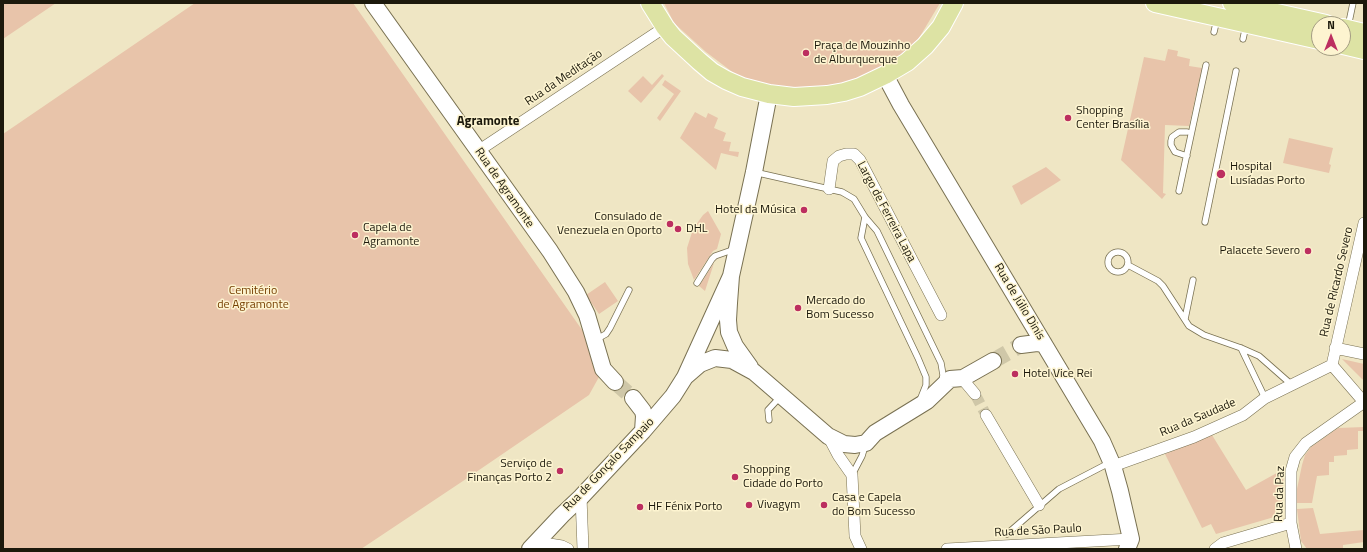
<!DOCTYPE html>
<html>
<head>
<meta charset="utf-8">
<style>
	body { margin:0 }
	#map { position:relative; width:1367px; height:552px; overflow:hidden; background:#efe6c4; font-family:"Titillium Web",sans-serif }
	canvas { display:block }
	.frame { position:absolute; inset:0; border:4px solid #1c190c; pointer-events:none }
	.north { position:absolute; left:1311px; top:16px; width:40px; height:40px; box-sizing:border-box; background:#fdf4d0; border:1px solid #a39c82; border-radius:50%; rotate:0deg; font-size:11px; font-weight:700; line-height:16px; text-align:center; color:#1c190c }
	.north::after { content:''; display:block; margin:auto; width:14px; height:18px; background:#bc2f60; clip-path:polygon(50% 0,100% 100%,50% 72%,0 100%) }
</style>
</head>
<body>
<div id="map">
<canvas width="1367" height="552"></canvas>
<div class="frame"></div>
<div class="north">N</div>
</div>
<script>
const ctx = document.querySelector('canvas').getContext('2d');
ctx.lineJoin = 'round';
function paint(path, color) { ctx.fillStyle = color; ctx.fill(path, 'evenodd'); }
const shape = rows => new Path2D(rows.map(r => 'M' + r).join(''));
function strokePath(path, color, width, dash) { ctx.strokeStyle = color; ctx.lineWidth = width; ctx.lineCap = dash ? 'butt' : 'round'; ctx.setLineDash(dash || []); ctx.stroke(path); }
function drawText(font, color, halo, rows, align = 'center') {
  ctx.font = font + ' "Titillium Web",sans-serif'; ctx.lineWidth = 3; ctx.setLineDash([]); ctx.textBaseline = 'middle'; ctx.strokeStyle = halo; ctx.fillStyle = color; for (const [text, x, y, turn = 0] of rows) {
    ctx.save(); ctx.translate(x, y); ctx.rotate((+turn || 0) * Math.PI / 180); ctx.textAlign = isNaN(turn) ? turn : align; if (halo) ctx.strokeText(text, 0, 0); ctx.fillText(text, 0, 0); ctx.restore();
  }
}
paint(shape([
	[3,3,56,3,3,39],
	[195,3,353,3,587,337,599,377,589,395,463,481,361,549,3,549,3,134],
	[664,3,940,3,919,38,906,52,890,63,846,85,804,90,764,85,735,74,706,52,674,23],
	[1168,49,1178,51,1177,56,1190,59,1189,66,1202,68,1189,126,1165,125,1163,193,1166,194,1162,199,1121,160,1144,57,1165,61],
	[662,74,664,76,641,103,628,91,643,76,652,85],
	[665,80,681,91,660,121,657,118,674,94,662,85],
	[695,112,706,118,708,113,718,118,714,128,726,133,723,141,731,142,729,151,739,152,738,157,721,153,716,170,680,138],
	[1289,138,1333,148,1329,164,1331,165,1329,173,1283,163],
	[1046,167,1061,180,1021,205,1012,186],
	[708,211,721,234,717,249,713,251,694,280,688,264,687,248,693,229,703,215],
	[714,263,705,291,699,286],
	[605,282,618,301,599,314,586,295],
	[1342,359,1364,364,1364,380,1362,379],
	[1364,427,1364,431,1358,431,1358,449,1347,450,1347,455,1334,456,1334,462,1329,462,1329,475,1317,476,1312,503,1297,503,1297,489,1302,465,1305,455,1311,447,1338,428],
	[1212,435,1246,490,1284,469,1281,515,1216,534,1211,524,1202,528,1165,454],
	[1313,508,1320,534,1364,530,1364,542,1343,545,1343,549,1307,549,1301,541,1297,509]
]), '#e8c4aa');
strokePath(shape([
	[975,394,986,415]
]), '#cfc7a8', 11, [11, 5.5]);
strokePath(shape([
	[993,361,1021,345],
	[615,382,633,398]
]), '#cfc7a8', 16, [16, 8]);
const lane = shape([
	[1348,27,1353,3],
	[1214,32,1217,19],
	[1243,39,1246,25],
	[1187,132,1179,132,1172,137,1171,141,1171,145,1175,152,1187,156],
	[754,172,842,192,854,199,865,217,877,231,941,363,943,375,942,382],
	[1179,191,1206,65],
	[865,217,861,238,918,358,926,377,926,385,920,400],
	[1205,222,1236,71],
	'1108 262a10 10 0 1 1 20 0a10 10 0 1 1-20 0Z',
	[1128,265,1158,281,1163,286,1189,326,1204,335,1241,348,1259,356,1292,385],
	[697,283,712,259,715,256,735,249],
	[1185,319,1193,280],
	[595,340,606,334,610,328,629,290],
	[1241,348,1265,398],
	[769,420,768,410,781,396],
	[852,475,862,456,865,446],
	[1007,534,1059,489,1109,463]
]);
const street = shape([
	[478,151,665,27],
	[829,189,833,161,839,156,846,154,854,154,860,160,941,315],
	[1335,348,1364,354],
	[1332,365,1364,223],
	[1332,365,1363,401],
	[965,382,975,394],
	[986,415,1039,505],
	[828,436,838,455,852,475,855,536,861,549],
	[1113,466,1194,437,1243,415,1265,398,1332,365],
	[581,497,583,549],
	[537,542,562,546,568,549],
	[947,549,1131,539],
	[1215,549,1223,543,1291,523],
	[1296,549,1291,523,1291,471,1295,457,1306,443,1360,405,1364,401]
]);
const secondary = shape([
	[373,3,550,251,576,292,587,315,603,369,615,382],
	[885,75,901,105,1102,441,1113,466,1120,491,1131,539,1127,549],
	[1021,345,1037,343,1044,344],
	[750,367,735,346,729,332,728,320,729,303,731,276,754,172,769,94],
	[685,377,700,364,715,358,732,360,754,372,828,436,844,444,855,445,866,443,875,433,927,401,950,379,963,378,993,361],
	[633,398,643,411,644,416,643,431],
	[530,549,562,515,581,497,643,431,673,396,685,377,731,276]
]);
const primary = shape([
	[650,3,665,27,673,37,699,61,712,72,726,80,742,87,769,94,794,97,827,95,844,92,860,87,885,75,907,62,925,46,941,27,954,3],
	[1155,3,1319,40],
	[1232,3,1326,24],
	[1343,28,1364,33],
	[1343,45,1364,50]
]);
strokePath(lane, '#797152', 7);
strokePath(street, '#797152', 12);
strokePath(secondary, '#797152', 18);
strokePath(primary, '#fff', 20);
strokePath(lane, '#fff', 5.5);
strokePath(street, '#fff', 11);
strokePath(secondary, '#fff', 16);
strokePath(primary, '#dde3a4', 18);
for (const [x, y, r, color] of [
	[806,53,4,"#bc2f60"],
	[1068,118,4,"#bc2f60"],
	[1221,174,5,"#bc2f60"],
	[804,210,4,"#bc2f60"],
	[670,224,4,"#bc2f60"],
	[678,229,4,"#bc2f60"],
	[355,235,4,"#bc2f60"],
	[1308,251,4,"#bc2f60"],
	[798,308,4,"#bc2f60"],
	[1015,374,4,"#bc2f60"],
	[560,471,4,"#bc2f60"],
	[735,477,4,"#bc2f60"],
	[749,505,4,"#bc2f60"],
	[824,505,4,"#bc2f60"],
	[640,507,4,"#bc2f60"]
]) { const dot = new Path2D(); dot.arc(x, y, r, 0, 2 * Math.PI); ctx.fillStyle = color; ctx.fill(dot); strokePath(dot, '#fdf4d0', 1.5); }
drawText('12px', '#1c190c', '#fdf4d0', [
	["Praça de Mouzinho",814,46],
	["de Alburquerque",814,60],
	["Shopping",1076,111],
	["Center Brasília",1076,125],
	["Hospital",1230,167],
	["Lusíadas Porto",1230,181],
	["Hotel da Música",796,210,"right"],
	["Consulado de",662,217,"right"],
	["Venezuela en Oporto",662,231,"right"],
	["Capela de",363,228],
	["Agramonte",363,242],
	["DHL",686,229],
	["Palacete Severo",1300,251,"right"],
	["Mercado do",806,301],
	["Bom Sucesso",806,315],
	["Hotel Vice Rei",1023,374],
	["Serviço de",552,464,"right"],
	["Finanças Porto 2",552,478,"right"],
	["Shopping",743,470],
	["Cidade do Porto",743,484],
	["Casa e Capela",832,498],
	["do Bom Sucesso",832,512],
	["Vivagym",757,505],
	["HF Fénix Porto",648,507]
], 'left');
drawText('12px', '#1c190c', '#fdf4d0', [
	["Rua da Meditação",564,78,-34],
	["Rua de Agramonte",504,188,55],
	["Largo de Ferreira Lapa",886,212,62],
	["Rua de Ricardo Severo",1337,282,-77],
	["Rua de Júlio Dinis",1019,302,59],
	["Rua da Saudade",1198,418,-23],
	["Rua de Gonçalo Sampaio",609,465,-46],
	["Rua da Paz",1280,494,-88],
	["Rua de São Paulo",1038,531,-3]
]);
drawText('12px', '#753e00', '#fdf4d0', [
	["Cemitério",253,291],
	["de Agramonte",253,305]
]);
drawText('bold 13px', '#1c190c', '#fdf4d0', [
	["Agramonte",488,122]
]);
</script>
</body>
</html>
